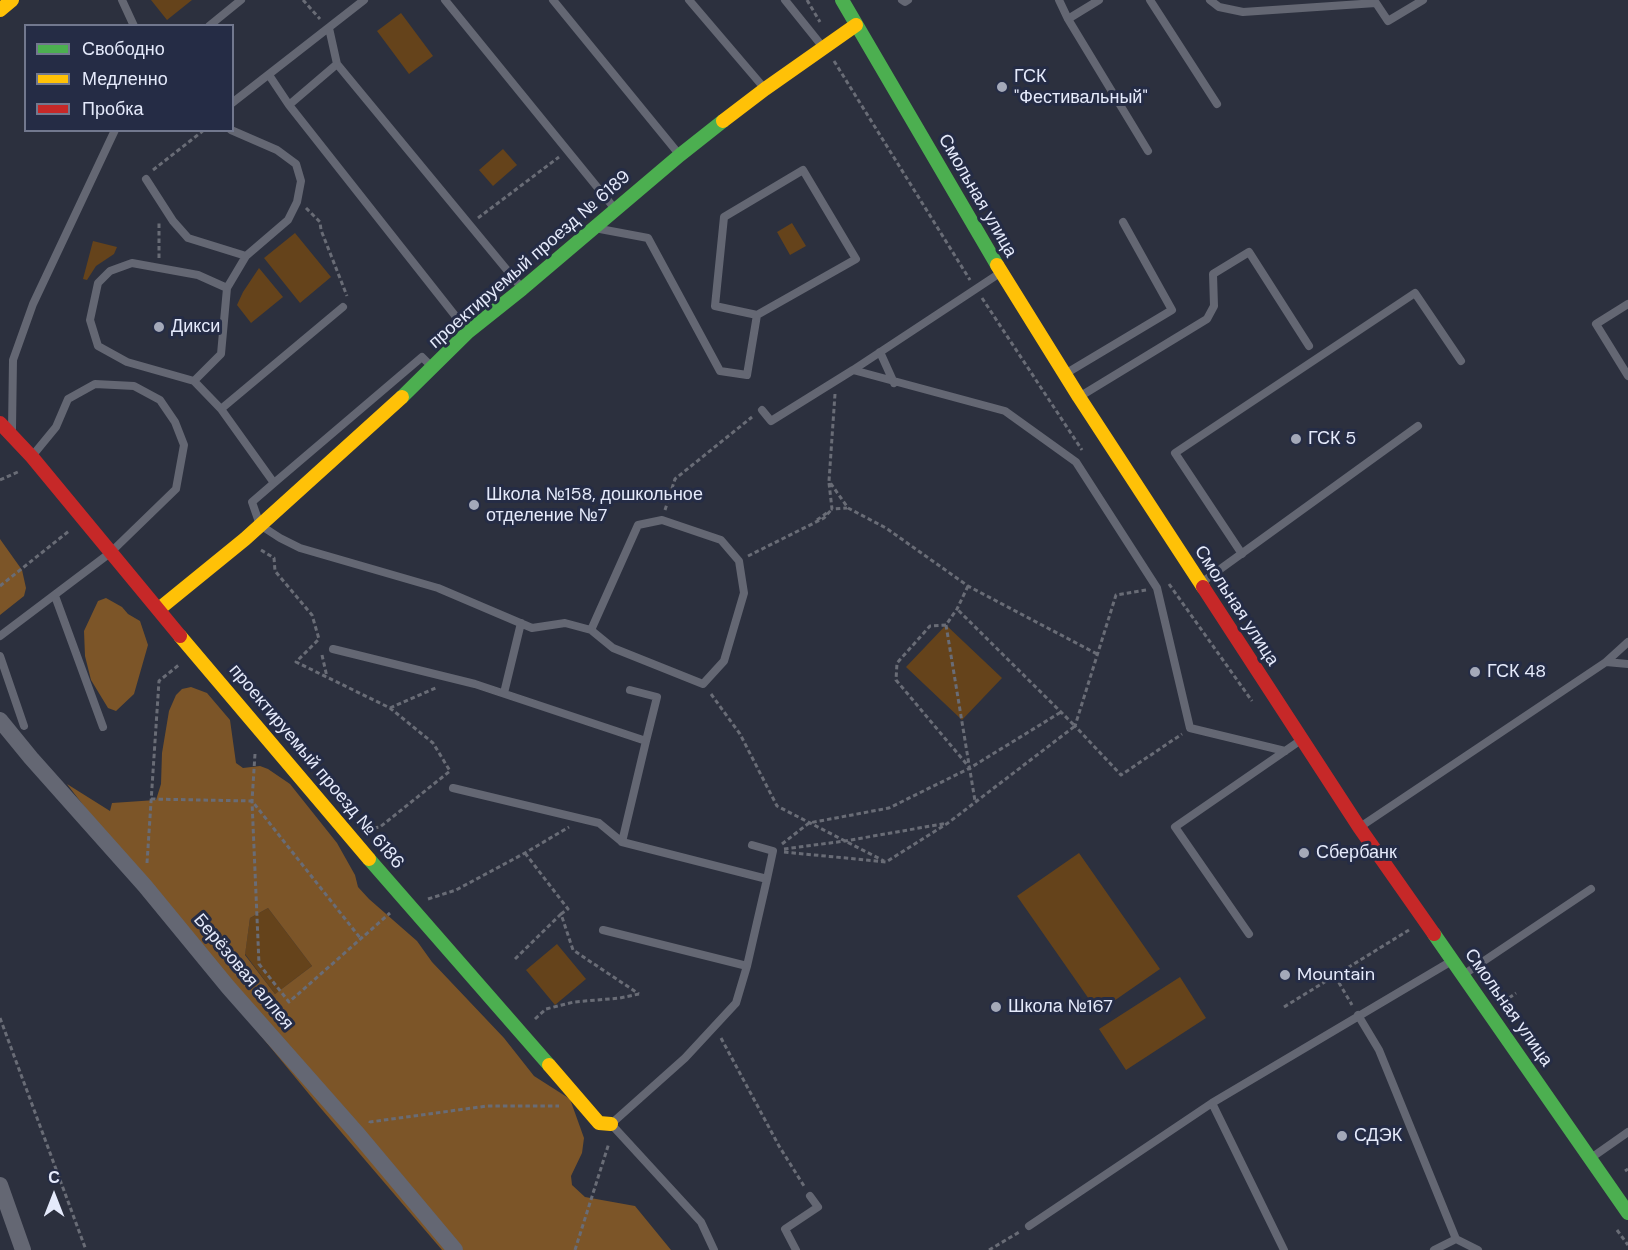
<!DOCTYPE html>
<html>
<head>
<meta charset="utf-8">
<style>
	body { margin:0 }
	#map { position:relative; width:1628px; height:1250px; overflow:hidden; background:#2c303e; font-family:"DM Sans",sans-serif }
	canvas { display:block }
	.legend { position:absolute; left:24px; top:24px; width:210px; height:108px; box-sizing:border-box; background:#252c45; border:2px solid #72788e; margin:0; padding:8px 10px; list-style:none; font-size:18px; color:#e5eafb }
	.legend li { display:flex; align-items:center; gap:12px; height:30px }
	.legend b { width:30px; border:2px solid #72788e }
	.north { position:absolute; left:24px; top:1166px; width:60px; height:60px; -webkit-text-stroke:4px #252c45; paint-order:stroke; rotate:0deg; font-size:16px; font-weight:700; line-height:24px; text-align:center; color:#e5eafb }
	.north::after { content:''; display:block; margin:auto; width:21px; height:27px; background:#e5eafb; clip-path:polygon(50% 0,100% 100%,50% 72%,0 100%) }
</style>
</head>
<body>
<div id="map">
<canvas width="1628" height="1250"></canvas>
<ul class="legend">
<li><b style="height:8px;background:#4caf50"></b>Свободно</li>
<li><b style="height:8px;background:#ffc107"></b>Медленно</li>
<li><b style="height:8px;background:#c62828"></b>Пробка</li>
</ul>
<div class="north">С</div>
</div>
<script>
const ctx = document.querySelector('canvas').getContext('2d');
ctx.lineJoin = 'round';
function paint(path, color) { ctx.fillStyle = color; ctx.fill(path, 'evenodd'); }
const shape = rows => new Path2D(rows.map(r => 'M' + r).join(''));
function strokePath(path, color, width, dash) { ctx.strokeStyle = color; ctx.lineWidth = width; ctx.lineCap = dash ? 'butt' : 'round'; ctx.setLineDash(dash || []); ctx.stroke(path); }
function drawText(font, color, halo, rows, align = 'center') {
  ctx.font = font + ' "DM Sans",sans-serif'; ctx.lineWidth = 6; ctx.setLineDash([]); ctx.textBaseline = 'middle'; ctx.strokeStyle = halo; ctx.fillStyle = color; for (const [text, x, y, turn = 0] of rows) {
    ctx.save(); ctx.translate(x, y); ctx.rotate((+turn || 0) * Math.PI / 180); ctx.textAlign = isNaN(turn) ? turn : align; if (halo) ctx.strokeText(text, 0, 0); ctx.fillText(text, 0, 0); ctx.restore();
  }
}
paint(shape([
	[151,0,192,0,167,20],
	[401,13,433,56,409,74,377,31],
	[503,149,517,165,493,186,479,170],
	[792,223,806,246,790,255,777,232],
	[295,233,331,277,300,303,264,258],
	[93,241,117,247,114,254,96,266,87,280,83,279],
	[259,268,283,297,251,323,237,305,243,292],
	[946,625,1002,678,962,720,906,667],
	[1079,853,1160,969,1098,1012,1017,896],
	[268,908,312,966,275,994,245,954,250,918],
	[557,944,586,979,555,1005,526,970],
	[1180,977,1206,1018,1126,1070,1099,1029]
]), '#65431b');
paint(shape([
	[0,539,22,570,26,588,24,596,0,615],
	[106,598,122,607,128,614,140,621,148,645,134,694,116,711,108,708,91,680,85,656,84,631,98,601],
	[191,687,207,693,230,720,236,763,243,768,260,766,268,769,290,784,337,843,355,875,358,887,369,899,417,941,432,962,504,1038,534,1076,570,1099,584,1138,582,1153,571,1176,572,1185,585,1197,635,1206,671,1250,442,1250,318,1105,243,1014,67,784,110,811,112,803,156,800,161,784,162,753,169,711,176,695,182,689],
	[268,908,312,966,275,994,245,955,250,918]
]), '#7c5528');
strokePath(shape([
	[303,0,320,19],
	[807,0,820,22],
	[834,61,970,280],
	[153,170,204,130],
	[306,208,320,222,321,230,347,296],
	[478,218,559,157],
	[159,258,159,223],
	[982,298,1082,450],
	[835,394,829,481,848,508,886,528,968,586,1097,654],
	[0,480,20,471],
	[829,483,832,509,847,508],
	[665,510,675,479,752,417],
	[817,520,828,512],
	[261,550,274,558,275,571,312,615,319,639,296,662,390,708,433,743,450,771,380,827,368,829],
	[748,556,824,518,832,509],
	[1169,584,1252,701],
	[0,586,69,531],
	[968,586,957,609,946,625,975,801],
	[1146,590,1116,595,1075,726,1121,775,1182,734],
	[946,625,930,626,897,663,896,680,969,767],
	[322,655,327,677],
	[711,694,740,734,777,806,884,861],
	[390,708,438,687],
	[255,754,252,801,259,964,289,1002,390,913],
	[151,799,252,801,361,939],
	[782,844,809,823,889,808,970,768,1061,712],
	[784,849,845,841,948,823],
	[784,852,886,862,948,823,1075,726,957,609],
	[525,853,568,909,561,914,573,950,639,994],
	[147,863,159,681,180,664],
	[428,899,456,890,525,853,569,827],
	[515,959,561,914],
	[1335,976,1352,1005],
	[1503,1002,1516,993],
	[1284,1007,1409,930],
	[0,1018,86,1250],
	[535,1019,546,1009,574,1002,620,998,639,994],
	[721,1038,779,1146,804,1186],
	[370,1123,370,1122,487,1106,559,1106],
	[1625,1171,1628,1169],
	[1617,1230,1628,1245],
	[575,1250,609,1143],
	[989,1250,1021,1231]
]), '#696c76', 3, [4.5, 3]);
strokePath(shape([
	[122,0,134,26],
	[445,0,615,209],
	[553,0,678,153],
	[689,0,765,89],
	[785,0,822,46],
	[902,0,905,2,908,0],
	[1059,0,1068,19,1148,151],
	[1150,0,1217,104],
	[1210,0,1219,7,1243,12,1376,3,1388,21,1423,0],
	[1068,19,1099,0],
	[209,26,241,0],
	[329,28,337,64],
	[269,75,289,105],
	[232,103,364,0],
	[146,179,173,221,188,238,246,256,288,220,297,202,301,181,296,164,277,150,231,130],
	[600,229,648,238,720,371,747,375,757,315,856,259,803,170,724,217,715,306,757,315],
	[1628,304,1596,324,1628,376],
	[343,307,221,409,274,483,252,502,260,525,280,538,300,548,438,588,532,628,565,623,591,630,638,525,662,520,721,540,739,561,744,593,724,661,703,684,613,648,591,630],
	[468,332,289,105,337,64,521,287],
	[880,352,894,383],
	[853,370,1005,411,1076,462,1157,588,1190,728,1285,751],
	[1065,374,1172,310,1123,222],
	[194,381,127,362,98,346,90,320,98,283,110,271,132,263,198,275,227,288],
	[1079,397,1207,319,1214,306,1213,274,1249,252,1309,346],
	[221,409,194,381,221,354,227,288,246,256],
	[762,410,771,421,853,370,1000,273],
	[12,429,13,360,33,304,115,130],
	[274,483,422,357,431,366],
	[1242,554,1175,453,1415,293,1461,361],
	[1201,583,1418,426],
	[55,596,103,727],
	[0,636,110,553,176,489,184,445,175,422,160,400,134,386,95,384,68,399,56,427,33,455],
	[333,649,475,684,646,741,622,842,767,879,747,966,736,1003,685,1058,611,1124,701,1222,714,1250],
	[0,656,24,726],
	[1606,662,1628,642],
	[630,690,657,697,646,741],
	[504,693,521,623],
	[453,788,599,823,622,842],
	[1360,827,1606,662,1628,664],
	[752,845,773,851,767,879],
	[603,930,747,966],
	[1249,934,1175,827,1301,740],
	[1463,975,1591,889],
	[1358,1015,1379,1050,1456,1239],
	[1212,1103,1284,1250],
	[1591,1158,1628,1132],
	[1029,1226,1212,1103,1450,962],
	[796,1250,785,1229,818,1207,810,1196],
	[1434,1250,1456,1239,1478,1250]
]), '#646773', 8);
strokePath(shape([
	[0,720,31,758,145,886,228,987,356,1132,455,1250],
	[0,1185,23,1250]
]), '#646773', 16);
strokePath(shape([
	[842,0,997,265],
	[402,397,468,332,522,289,680,155,723,121],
	[369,859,549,1065],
	[1434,934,1628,1213]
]), '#4caf50', 14);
strokePath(shape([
	[0,10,12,0],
	[723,121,765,89,856,25],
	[997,265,1079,397,1203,587],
	[159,609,245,539,402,397],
	[180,636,369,859],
	[549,1065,599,1123,611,1124]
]), '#ffc107', 14);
strokePath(shape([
	[0,423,32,457,180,636],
	[1203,587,1359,827,1434,934]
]), '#c62828', 14);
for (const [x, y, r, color] of [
	[1002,87,6,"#a4a9b9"],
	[159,327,6,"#a4a9b9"],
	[1296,439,6,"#a4a9b9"],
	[474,505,6,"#a4a9b9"],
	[1475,672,6,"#a4a9b9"],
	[1304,853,6,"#a4a9b9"],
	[1285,975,6,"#a4a9b9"],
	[996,1007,6,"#a4a9b9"],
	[1342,1136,6,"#a4a9b9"]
]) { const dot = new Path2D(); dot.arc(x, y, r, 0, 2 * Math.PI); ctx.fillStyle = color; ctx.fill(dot); strokePath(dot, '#252c45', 2); }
drawText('18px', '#e5eafb', '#252c45', [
	["ГСК",1014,77],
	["\"Фестивальный\"",1014,98],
	["Дикси",171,327],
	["ГСК 5",1308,439],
	["Школа №158, дошкольное",486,495],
	["отделение №7",486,516],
	["ГСК 48",1487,672],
	["Сбербанк",1316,853],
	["Mountain",1297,975],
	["Школа №167",1008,1007],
	["СДЭК",1354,1136]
], 'left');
drawText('18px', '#e5eafb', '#252c45', [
	["Смольная улица",977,196,60],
	["проектируемый проезд № 6189",530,260,-41],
	["Смольная улица",1236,606,57],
	["проектируемый проезд № 6186",316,767,50],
	["Берёзовая аллея",243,972,50],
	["Смольная улица",1508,1008,55]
]);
</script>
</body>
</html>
